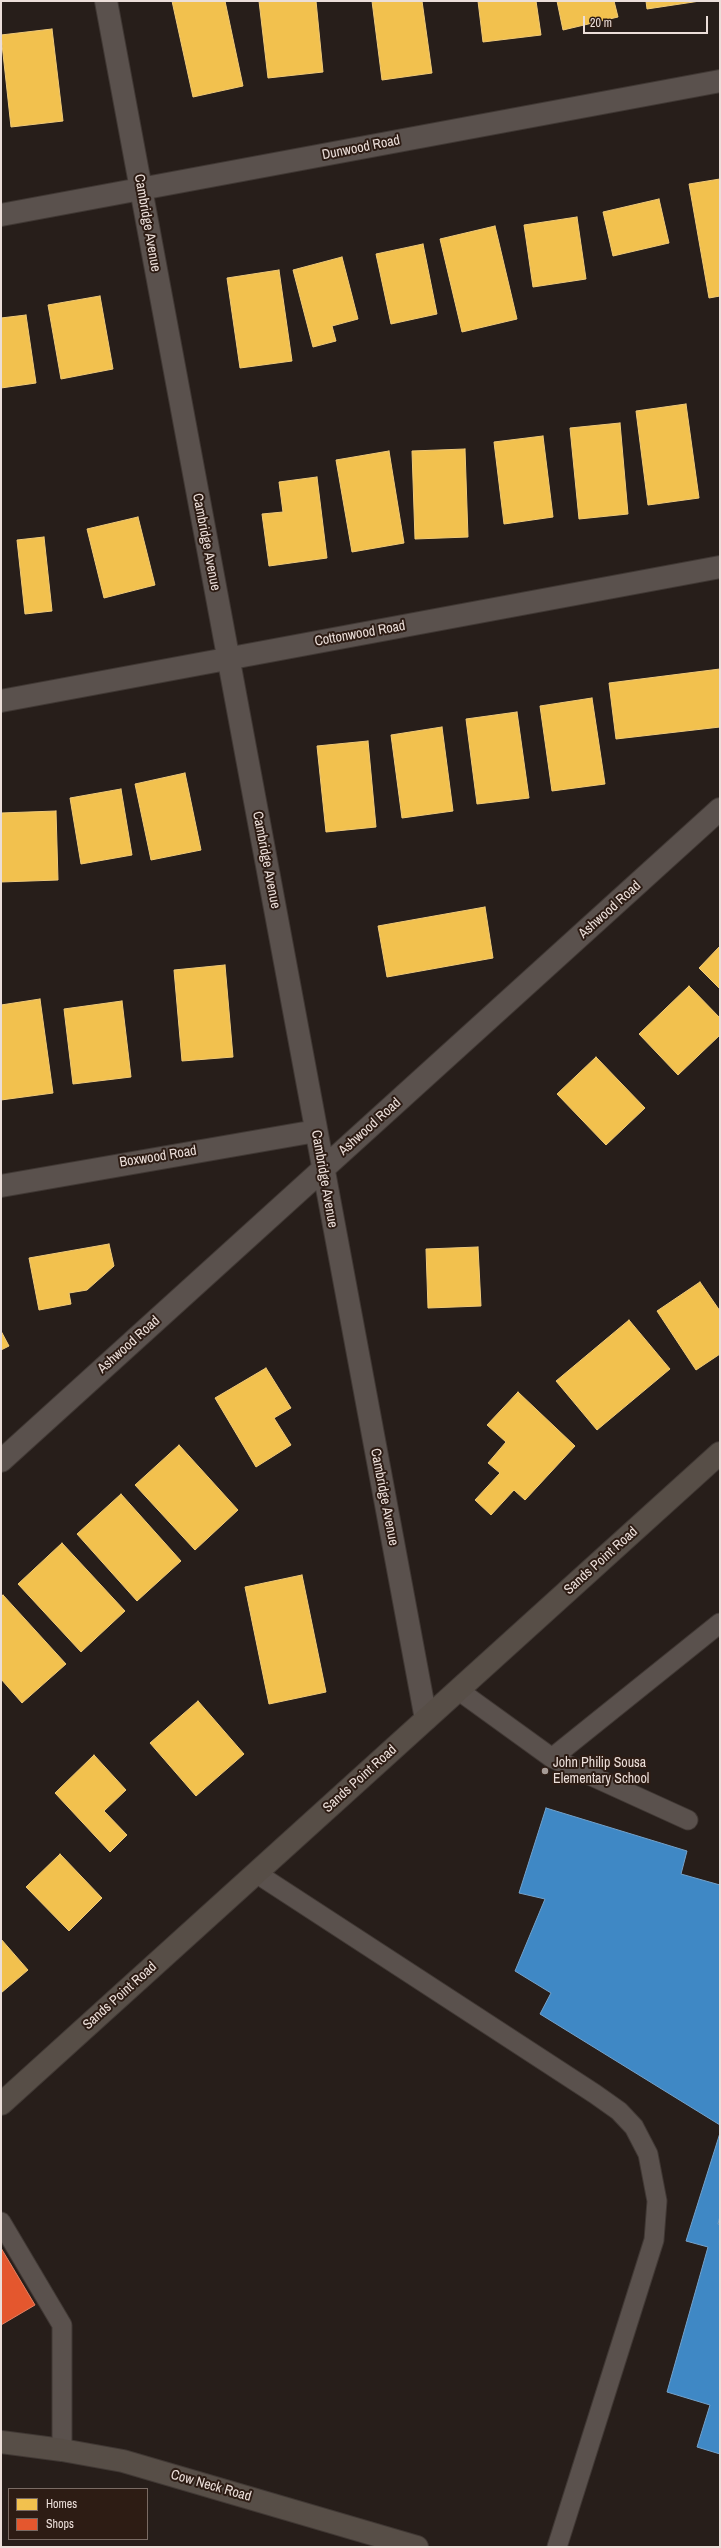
<!DOCTYPE html>
<html>
<head>
<meta charset="utf-8">
<style>
	body { margin:0 }
	#map { position:relative; width:721px; height:2548px; overflow:hidden; background:#271e1a; font-family:"Archivo Narrow",sans-serif }
	canvas { display:block }
	.frame { position:absolute; inset:0; border:2px solid #ebded9; pointer-events:none }
	.legend { position:absolute; left:8px; top:2488px; width:140px; height:52px; box-sizing:border-box; background:#2d1c14; border:1px solid #796a63; margin:0; padding:5px 7px; list-style:none; font-size:12px; color:#ebded9 }
	.legend li { display:flex; align-items:center; gap:8px; height:20px }
	.legend b { width:20px; border:1px solid #796a63 }
	.scale { position:absolute; left:583px; top:16px; width:125px; height:18px; box-sizing:border-box; border:2px solid #ebded9; border-top:0; padding-left:5px; font-size:12px; line-height:14px; white-space:nowrap; color:#ebded9; -webkit-text-stroke:3px #2d1c14; paint-order:stroke }
</style>
</head>
<body>
<div id="map">
<canvas width="721" height="2548"></canvas>
<div class="frame"></div>
<ul class="legend">
<li><b style="height:11px;background:#f2c14e"></b>Homes</li>
<li><b style="height:11px;background:#e4572e"></b>Shops</li>
</ul>
<div class="scale">20 m</div>
</div>
<script>
const ctx = document.querySelector('canvas').getContext('2d');
ctx.lineJoin = 'round';
function paint(path, color) { ctx.fillStyle = color; ctx.fill(path, 'evenodd'); }
const shape = rows => new Path2D(rows.map(r => 'M' + r).join(''));
function strokePath(path, color, width, dash) { ctx.strokeStyle = color; ctx.lineWidth = width; ctx.lineCap = dash ? 'butt' : 'round'; ctx.setLineDash(dash || []); ctx.stroke(path); }
function drawText(font, color, halo, rows, align = 'center') {
  ctx.font = font + ' "Archivo Narrow",sans-serif'; ctx.lineWidth = 4; ctx.setLineDash([]); ctx.textBaseline = 'middle'; ctx.strokeStyle = halo; ctx.fillStyle = color; for (const [text, x, y, turn = 0] of rows) {
    ctx.save(); ctx.translate(x, y); ctx.rotate((+turn || 0) * Math.PI / 180); ctx.textAlign = isNaN(turn) ? turn : align; if (halo) ctx.strokeText(text, 0, 0); ctx.fillText(text, 0, 0); ctx.restore();
  }
}
const homes = shape([
	[172,1,225,1,243,86,193,97,172,1],
	[259,1,316,1,323,72,268,78,259,1],
	[372,1,422,1,432,73,382,80,372,1],
	[478,1,536,1,541,35,483,42,478,1],
	[557,1,614,1,618,17,563,30,557,1],
	[646,1,700,1,647,9,646,1],
	[52,29,63,121,11,127,1,35,52,29],
	[720,179,720,296,709,298,689,184,720,179],
	[659,199,669,243,613,256,603,212,659,199],
	[577,217,586,279,533,287,524,225,577,217],
	[495,226,517,319,462,332,440,239,495,226],
	[423,244,437,314,391,324,376,254,423,244],
	[342,257,358,319,332,326,336,341,313,347,293,270,342,257],
	[279,270,292,361,240,368,227,278,279,270],
	[100,296,113,369,61,379,48,305,100,296],
	[26,315,36,383,1,388,1,318,26,315],
	[686,404,699,498,648,505,636,411,686,404],
	[620,423,628,514,579,519,570,428,620,423],
	[543,436,553,517,504,524,494,442,543,436],
	[465,449,468,537,415,539,412,451,465,449],
	[389,451,404,543,352,552,336,460,389,451],
	[317,477,327,558,269,566,262,514,283,512,279,482,317,477],
	[138,517,155,585,104,598,87,529,138,517],
	[44,537,52,611,25,614,17,540,44,537],
	[720,669,720,727,616,739,609,683,720,669],
	[592,698,605,784,552,791,540,706,592,698],
	[517,712,529,798,477,804,466,719,517,712],
	[442,727,453,811,402,818,391,735,442,727],
	[368,741,376,827,326,832,317,746,368,741],
	[185,773,201,850,151,860,135,784,185,773],
	[121,789,132,855,81,864,70,798,121,789],
	[56,811,58,880,1,882,1,813,56,811],
	[485,907,493,958,387,977,378,926,485,907],
	[720,946,720,989,699,968,720,946],
	[225,965,233,1057,182,1061,174,970,225,965],
	[689,986,720,1018,720,1035,678,1075,639,1034,689,986],
	[40,999,53,1093,1,1100,1,1005,40,999],
	[122,1001,131,1077,73,1084,64,1009,122,1001],
	[596,1057,645,1108,606,1145,557,1094,596,1057],
	[109,1244,114,1266,87,1290,69,1293,71,1304,39,1310,29,1258,109,1244],
	[478,1247,481,1306,428,1308,426,1249,478,1247],
	[700,1282,720,1311,720,1354,696,1370,657,1311,700,1282],
	[629,1320,670,1369,597,1430,556,1381,629,1320],
	[1,1331,9,1346,1,1350,1,1331],
	[266,1368,291,1408,274,1418,291,1445,256,1467,215,1398,266,1368],
	[518,1392,575,1446,525,1500,514,1490,491,1515,475,1500,500,1473,488,1463,506,1442,487,1425,518,1392],
	[179,1445,238,1510,195,1550,135,1485,179,1445],
	[121,1494,181,1561,137,1601,77,1534,121,1494],
	[62,1543,125,1611,81,1652,18,1584,62,1543],
	[302,1575,326,1692,269,1704,245,1587,302,1575],
	[3,1595,66,1664,22,1703,1,1679,1,1597,3,1595],
	[198,1701,244,1754,196,1796,150,1743,198,1701],
	[94,1755,126,1790,104,1811,127,1835,110,1852,55,1793,94,1755],
	[60,1854,102,1898,69,1931,26,1887,60,1854],
	[1,1939,28,1970,1,1993,1,1939]
]);
paint(homes, '#f2c14e');
strokePath(homes, '#f0ca78', 1);
const shops = shape([
	[1,2248,35,2305,1,2325,1,2248]
]);
paint(shops, '#e4572e');
strokePath(shops, '#e68061', 1);
const schools = shape([
	[546,1808,687,1851,681,1874,720,1885,720,2125,540,2014,551,1993,515,1971,545,1899,519,1893,546,1808],
	[720,2133,720,2216,718,2224,720,2224,720,2454,697,2447,710,2405,667,2392,708,2247,686,2241,720,2133]
]);
paint(schools, '#3f88c5');
strokePath(schools, '#73a2cb', 1);
const service = shape([
	[458,1690,552,1758,688,1820],
	[552,1758,720,1623],
	[256,1873,595,2094,619,2111,634,2127,648,2154,657,2201,654,2240,557,2547],
	[1,2222,62,2325,62,2450]
]);
const minor = shape([
	[106,1,426,1719],
	[1,215,720,81],
	[1,701,720,567],
	[1,1186,316,1131],
	[1,1461,720,809]
]);
const secondary = shape([
	[1,2104,720,1453],
	[1,2442,62,2450,123,2461,417,2547]
]);
strokePath(service, '#403834', 21);
strokePath(minor, '#403834', 24);
strokePath(secondary, '#403834', 24);
strokePath(service, '#5a514d', 19);
strokePath(minor, '#5a514d', 22);
strokePath(secondary, '#574e47', 22);
for (const [x, y, r, color] of [
	[545,1771,4,"#a69b96"]
]) { const dot = new Path2D(); dot.arc(x, y, r, 0, 2 * Math.PI); ctx.fillStyle = color; ctx.fill(dot); strokePath(dot, '#2d1c14', 1.5); }
drawText('14px', '#ebded9', '#2d1c14', [
	["Dunwood Road",361,148,-11],
	["Cambridge Avenue",147,223,80],
	["Cambridge Avenue",206,542,79],
	["Cottonwood Road",360,634,-10],
	["Cambridge Avenue",266,860,79],
	["Ashwood Road",610,910,-42],
	["Ashwood Road",370,1127,-42],
	["Boxwood Road",158,1157,-9],
	["Cambridge Avenue",324,1179,80],
	["Ashwood Road",129,1345,-42],
	["Cambridge Avenue",384,1497,79],
	["Sands Point Road",601,1561,-42],
	["Sands Point Road",360,1779,-42],
	["Sands Point Road",120,1996,-42],
	["Cow Neck Road",211,2486,16]
]);
drawText('14px', '#ebded9', '#2d1c14', [
	["John Philip Sousa",553,1763],
	["Elementary School",553,1779]
], 'left');
</script>
</body>
</html>
